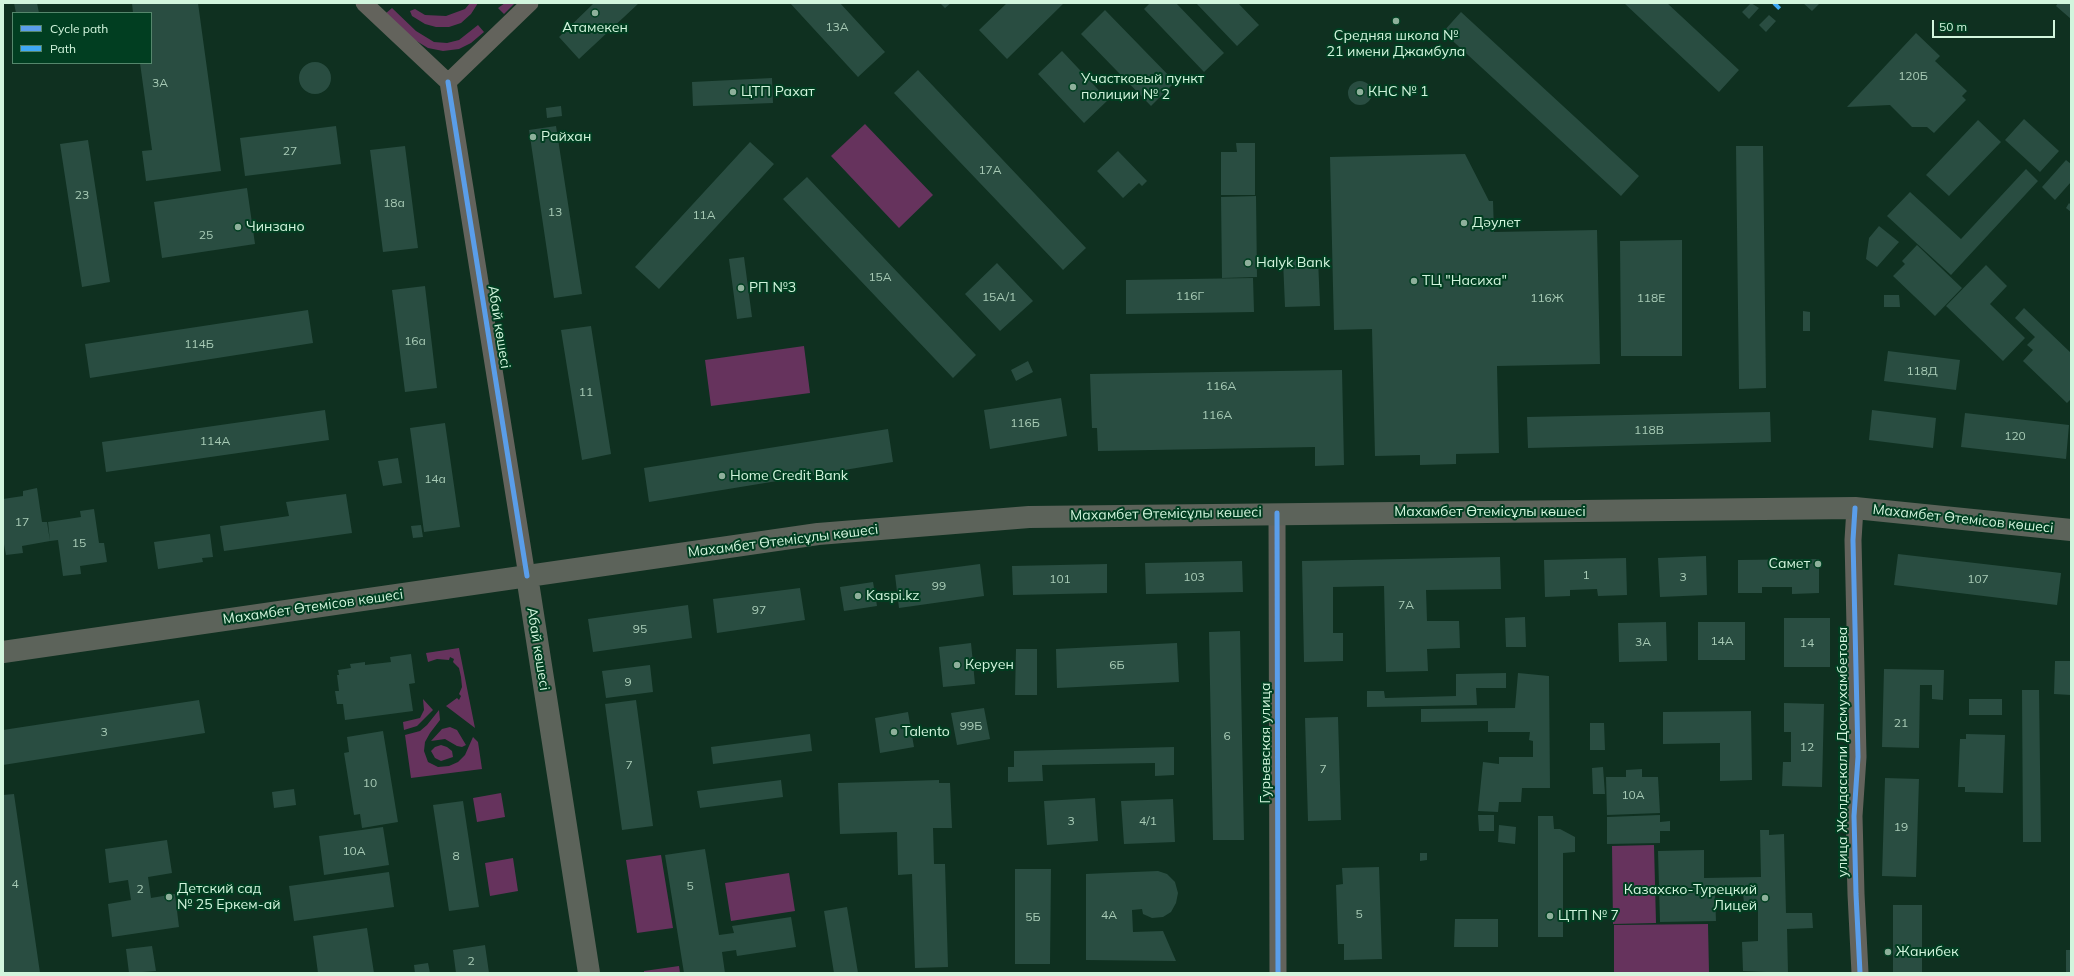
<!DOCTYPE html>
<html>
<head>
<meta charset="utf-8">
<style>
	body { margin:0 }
	#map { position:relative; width:2074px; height:976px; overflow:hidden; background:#0f3020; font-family:Mulish,sans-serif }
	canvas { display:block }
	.frame { position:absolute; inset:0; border:4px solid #d2f5dd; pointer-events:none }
	.legend { position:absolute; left:12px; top:12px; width:140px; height:52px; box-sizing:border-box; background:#013e21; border:1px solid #55876c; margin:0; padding:5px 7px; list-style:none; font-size:12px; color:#d2f5dd }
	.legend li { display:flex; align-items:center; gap:8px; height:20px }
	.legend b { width:20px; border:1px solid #55876c }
	.scale { position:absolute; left:1932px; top:20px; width:123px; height:18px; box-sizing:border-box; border:2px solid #d2f5dd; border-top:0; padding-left:5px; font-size:12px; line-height:14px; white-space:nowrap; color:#d2f5dd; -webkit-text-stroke:3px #013e21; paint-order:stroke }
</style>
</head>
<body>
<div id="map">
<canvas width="2074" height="976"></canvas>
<div class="frame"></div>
<ul class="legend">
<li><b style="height:5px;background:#5a9eea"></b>Cycle path</li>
<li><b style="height:5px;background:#3fa9f5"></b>Path</li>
</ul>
<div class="scale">50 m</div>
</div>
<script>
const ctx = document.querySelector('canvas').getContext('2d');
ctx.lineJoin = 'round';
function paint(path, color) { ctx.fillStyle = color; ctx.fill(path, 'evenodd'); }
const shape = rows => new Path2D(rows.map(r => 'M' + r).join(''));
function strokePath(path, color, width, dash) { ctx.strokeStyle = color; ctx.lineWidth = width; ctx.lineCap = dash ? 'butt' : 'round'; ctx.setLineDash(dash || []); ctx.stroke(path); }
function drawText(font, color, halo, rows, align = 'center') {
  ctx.font = font + ' Mulish,sans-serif'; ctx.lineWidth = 4; ctx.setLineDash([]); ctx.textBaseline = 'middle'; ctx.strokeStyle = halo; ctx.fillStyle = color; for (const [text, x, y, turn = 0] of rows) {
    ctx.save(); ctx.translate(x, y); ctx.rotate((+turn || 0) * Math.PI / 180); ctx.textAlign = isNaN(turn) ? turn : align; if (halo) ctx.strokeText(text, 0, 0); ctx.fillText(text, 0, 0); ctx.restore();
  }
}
paint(shape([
	[470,3,478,3,471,14,461,23,449,27,436,27,425,24,412,16,410,11,415,9,425,15,446,16,465,9],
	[505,3,515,3,504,14,498,8],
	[392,8,416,31,434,42,447,43,459,40,478,25,484,32,471,43,459,49,443,51,428,48,408,36,385,14],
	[865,124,933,195,899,228,831,156],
	[804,346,810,393,711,406,705,360],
	[459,648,475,728,446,706,457,698,459,700,461,696,459,694,462,687,461,677,459,668,453,662,454,659,450,657,449,660,437,659,428,662,426,653],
	[423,699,433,710,417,726,404,730,403,722,420,718,424,710],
	[439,710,440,720,430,733,425,742,424,751,428,762,438,767,449,766,458,762,465,755,473,737,478,742,482,769,411,778,405,735,420,731,427,725],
	[450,727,457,730,466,745,462,747,457,746,445,739,431,741,442,729],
	[441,745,447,747,452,751,453,757,441,761,435,758,431,751,435,747],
	[501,793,505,817,477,822,473,798],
	[1654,845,1656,923,1613,924,1612,846],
	[661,855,673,928,637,933,626,860],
	[513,858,518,891,490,896,485,863],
	[789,873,795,911,731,921,725,883],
	[1708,924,1709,973,1614,973,1614,925],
	[679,966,680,973,644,973,644,971]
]), '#66335d');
paint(shape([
	[14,3,37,3,39,13,16,13],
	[132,3,198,3,221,171,146,181,142,151,152,150,140,63,151,63,151,13,133,13],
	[594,3,639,3,579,59,559,37],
	[790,3,840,3,885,52,858,77],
	[940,3,951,3,945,8],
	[1007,3,1064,3,1007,59,979,30],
	[1150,3,1176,3,1224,53,1204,72,1144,9],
	[1196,3,1238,3,1259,25,1237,46],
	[1624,3,1667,3,1739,70,1719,92],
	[1751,3,1759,8,1749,19,1742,12],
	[1803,3,1820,3,1812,11],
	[2058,3,2071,3,2071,19,2056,6],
	[1105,10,1175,82,1151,106,1081,34],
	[1461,12,1639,176,1621,196,1443,32],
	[1769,15,1776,21,1766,32,1759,25],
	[1916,33,1940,56,1935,61,1967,91,1962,96,1966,100,1934,133,1927,127,1912,127,1890,105,1847,107],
	[1062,51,1108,100,1084,123,1038,74],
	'299 78a16 16 0 1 1 32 0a16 16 0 1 1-32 0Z',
	[918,70,1086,248,1063,270,894,93],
	[772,78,773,103,693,106,692,82],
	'1348 93a12 12 0 1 1 24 0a12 12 0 1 1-24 0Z',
	[561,106,562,116,547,118,546,108],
	[2024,119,2059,151,2040,172,2005,140],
	[1978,120,2001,142,1949,196,1926,175],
	[336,126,341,164,245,176,240,138],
	[556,126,582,294,554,298,529,130],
	[88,140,110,282,82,287,60,144],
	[750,142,774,164,659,289,635,267],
	[1236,143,1255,143,1255,195,1221,195,1221,152,1237,152],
	[405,146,418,248,383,252,370,150],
	[1736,146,1763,146,1766,388,1739,389],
	[1118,151,1147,181,1142,186,1139,183,1123,198,1097,171],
	[1465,154,1489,201,1493,201,1494,232,1597,230,1600,364,1497,366,1499,453,1456,454,1456,464,1420,465,1420,455,1375,456,1372,329,1334,330,1330,157],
	[2066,160,2071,164,2071,182,2055,200,2042,187],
	[2026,169,2038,181,1951,275,1887,216,1910,192,1961,239],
	[807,177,976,355,953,378,783,199],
	[247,188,255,244,162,258,154,202],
	[1256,196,1257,277,1222,278,1221,197],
	[2069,203,2071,205,2071,212,2066,208],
	[1879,226,1899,242,1877,267,1866,259,1869,238],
	[1682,240,1682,356,1621,356,1620,241],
	[1917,245,1962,288,1935,316,1893,276,1905,264,1902,261],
	[744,257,752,317,737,319,729,259],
	[1318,259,1320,306,1285,307,1283,260],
	[997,263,1033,301,1000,331,965,294],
	[1986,265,2007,286,1990,304,2025,338,2003,361,1946,306],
	[1253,278,1254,312,1126,314,1126,280],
	[425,286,437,388,405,392,392,290],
	[1884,295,1899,295,1900,307,1884,307],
	[2024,308,2071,353,2071,399,2067,403,2023,361,2033,350,2027,345,2035,337,2015,318],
	[308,310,313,343,90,378,85,344],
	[1803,311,1810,312,1810,331,1803,331],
	[591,326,611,454,582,460,561,330],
	[1888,351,1960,360,1956,390,1884,381],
	[1028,361,1033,372,1016,381,1011,370],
	[1342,370,1344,465,1315,466,1315,447,1098,451,1097,428,1092,428,1090,374],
	[1061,398,1067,436,990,449,984,410],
	[325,410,329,440,106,472,102,442],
	[1872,410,1936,418,1933,448,1869,440],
	[1770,412,1771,442,1528,448,1527,417],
	[1965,413,2069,425,2066,459,1961,447],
	[445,423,460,527,424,532,410,428],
	[888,429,893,462,649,502,644,468],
	[398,458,402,483,383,486,378,461],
	[37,488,42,522,47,522,50,541,22,546,23,553,6,555,3,539,3,499,23,496,23,491],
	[346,494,352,533,224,551,220,526,289,516,286,502],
	[94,509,99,543,104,543,107,562,80,566,81,574,63,576,58,540,50,541,48,522,81,517,80,511],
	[421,525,423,537,413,538,411,526],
	[210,534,213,557,202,558,203,562,158,569,154,542],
	[1898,554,2061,573,2057,605,1894,585],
	[1706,556,1707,595,1660,597,1658,558],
	[1500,557,1501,589,1426,590,1427,621,1459,621,1460,648,1427,649,1428,671,1386,672,1384,586,1333,587,1333,633,1343,633,1343,661,1304,662,1302,561],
	[1626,558,1627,595,1598,596,1597,589,1570,590,1570,596,1545,597,1544,560],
	[1819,559,1819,593,1792,594,1792,587,1762,587,1762,593,1738,593,1738,560],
	[1242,561,1243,592,1146,594,1145,563],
	[980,564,984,596,899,608,895,575],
	[1107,564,1107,593,1013,595,1012,566],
	[873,582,877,606,844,611,840,587],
	[800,588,805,620,717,633,713,599],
	[688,605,692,638,593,652,588,619],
	[1525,617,1526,647,1506,647,1505,618],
	[1784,618,1830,618,1830,667,1784,667],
	[1666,622,1667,661,1619,662,1618,623],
	[1698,622,1745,622,1745,660,1698,660],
	[1240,631,1244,840,1213,840,1209,632],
	[971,643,975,684,943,687,939,647],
	[1177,643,1179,682,1057,688,1056,649],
	[1016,649,1037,649,1037,695,1015,695],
	[411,654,415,683,409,684,413,711,345,720,343,704,337,704,335,691,339,691,337,675,339,675,338,670,351,668,350,664,365,662,365,665,391,662,390,657],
	[2055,661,2071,661,2071,695,2054,694],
	[650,665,653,692,606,698,602,671],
	[1884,669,1944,670,1943,700,1932,699,1932,685,1920,685,1919,748,1882,747],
	[1506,673,1506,688,1476,688,1477,705,1367,707,1367,691,1384,691,1385,698,1456,696,1456,674],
	[1518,673,1549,676,1550,788,1522,788,1521,802,1499,802,1498,812,1478,811,1483,762,1499,764,1499,757,1533,757,1533,741,1529,740,1530,732,1488,732,1488,721,1421,722,1421,709,1515,708],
	[2022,690,2039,690,2041,842,2023,842],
	[1969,699,2002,699,2002,715,1969,715],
	[199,700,205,733,3,765,3,730],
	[636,700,653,826,622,830,605,704],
	[1784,703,1824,704,1822,787,1782,786,1783,762,1791,762,1791,732,1784,732],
	[984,708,990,739,957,745,951,713],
	[1751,711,1752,780,1720,781,1720,743,1663,744,1663,712],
	[908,712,914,747,880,753,875,718],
	[1338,717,1341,820,1308,821,1305,718],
	[1590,723,1604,723,1605,750,1590,750],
	[383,731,398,822,362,828,360,814,354,815,344,753,349,752,347,737],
	[810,734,812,751,713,764,711,747],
	[1966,734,2005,735,2003,793,1965,792,1965,787,1958,787,1960,739,1966,739],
	[1174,747,1174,775,1155,776,1155,763,1042,765,1043,781,1008,782,1008,767,1014,767,1014,751],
	[1603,767,1605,794,1593,794,1592,768],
	[1642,769,1642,777,1658,777,1660,813,1607,815,1606,777,1626,777,1626,770],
	[1885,778,1919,779,1916,877,1882,876],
	[781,780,783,797,700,808,697,791],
	[939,780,939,783,950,783,952,828,933,828,934,864,945,864,948,967,915,968,912,874,898,875,897,832,840,834,838,783],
	[294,789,296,805,274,808,272,792],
	[14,794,40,973,3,973,3,795],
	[1095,798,1098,841,1047,845,1044,801],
	[1173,799,1175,842,1124,844,1121,801],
	[463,801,479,907,449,911,433,805],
	[1478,815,1494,815,1494,831,1479,831],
	[1660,815,1660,822,1670,821,1670,831,1660,831,1660,843,1607,844,1607,817],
	[1538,816,1553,816,1554,829,1560,829,1575,837,1575,852,1563,853,1563,937,1538,937],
	[1499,825,1516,827,1515,844,1498,842],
	[383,827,389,865,324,875,319,836],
	[1760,830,1769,830,1769,835,1784,834,1786,913,1812,913,1813,928,1787,929,1788,973,1743,971,1742,942,1758,941,1758,903,1744,903,1743,893,1715,894,1716,921,1660,922,1658,851,1704,850,1704,878,1761,877],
	[167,840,172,873,148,877,151,898,175,894,179,927,112,937,108,904,131,900,128,880,109,883,105,849],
	[705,849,719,935,734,933,732,926,791,917,796,947,737,956,736,950,722,952,725,973,684,973,665,855],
	[1420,853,1427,853,1427,860,1420,861],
	[1379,867,1382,959,1344,960,1344,944,1338,944,1336,885,1343,884,1342,868],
	[1015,869,1051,869,1050,964,1015,964],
	[1158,871,1167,874,1175,882,1178,893,1176,903,1171,912,1163,917,1152,918,1143,914,1142,909,1132,910,1133,932,1163,931,1176,961,1086,960,1086,874],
	[389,872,394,907,294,921,289,886],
	[1893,905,1922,905,1922,973,1893,973],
	[847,907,858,973,834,973,824,911],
	[1455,919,1498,919,1498,947,1454,947],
	[367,928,374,973,318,973,313,936],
	[485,945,489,973,456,973,453,950],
	[152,946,156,971,129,973,126,949],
	[2066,950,2071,950,2071,973,2066,973],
	[428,963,430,973,415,973,414,965]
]), '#294d41');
strokePath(shape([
	[364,3,448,82],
	[448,82,527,576],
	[448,82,530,3],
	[1855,508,1853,540,1858,757,1854,816,1856,894,1860,973],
	[1277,513,1278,973]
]), '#63635c', 17);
strokePath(shape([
	[527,576,589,973],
	[3,652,818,534,1029,517,1855,508,2071,530]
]), '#5c635a', 22);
strokePath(shape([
	[1774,3,1781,10]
]), '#3fa9f5', 4, [8, 4]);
strokePath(shape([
	[448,82,527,576],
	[1855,508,1853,540,1858,757,1854,816,1856,894,1860,973],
	[1277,513,1278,973]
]), '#5a9eea', 5);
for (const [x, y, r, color] of [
	[595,13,4,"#8eb09b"],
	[1396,21,4,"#8eb09b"],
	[1073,87,4,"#8eb09b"],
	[733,92,4,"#8eb09b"],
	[1360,92,4,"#8eb09b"],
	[533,137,4,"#8eb09b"],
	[1464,223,4,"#8eb09b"],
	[238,227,4,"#8eb09b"],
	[1248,263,4,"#8eb09b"],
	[1414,281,4,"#8eb09b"],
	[741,288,4,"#8eb09b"],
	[722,476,4,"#8eb09b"],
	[1818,564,4,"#8eb09b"],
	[858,596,4,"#8eb09b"],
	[957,665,4,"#8eb09b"],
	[894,732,4,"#8eb09b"],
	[169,897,4,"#8eb09b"],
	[1765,898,4,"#8eb09b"],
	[1550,916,4,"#8eb09b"],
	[1888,952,4,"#8eb09b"]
]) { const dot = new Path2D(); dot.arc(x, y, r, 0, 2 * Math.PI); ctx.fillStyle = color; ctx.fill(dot); strokePath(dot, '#013e21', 1.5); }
drawText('12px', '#a8cbb6', null, [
	["13А",837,27],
	["120Б",1913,76],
	["3А",160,83],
	["27",290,151],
	["17А",990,170],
	["23",82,195],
	["18а",394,203],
	["13",555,212],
	["11А",704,215],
	["25",206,235],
	["15А",880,277],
	["116Г",1190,296],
	["15А/1",999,297],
	["116Ж",1547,298],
	["118Е",1651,298],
	["16а",415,341],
	["114Б",199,344],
	["118Д",1922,371],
	["116А",1221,386],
	["11",586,392],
	["116А",1217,415],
	["116Б",1025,423],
	["118В",1649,430],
	["120",2015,436],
	["114А",215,441],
	["14а",435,479],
	["17",22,522],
	["15",79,543],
	["1",1586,575],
	["103",1194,577],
	["3",1683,577],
	["101",1060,579],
	["107",1978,579],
	["99",939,586],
	["7А",1406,605],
	["97",759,610],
	["95",640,629],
	["14А",1722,641],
	["3А",1643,642],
	["14",1807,643],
	["6Б",1117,665],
	["9",628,682],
	["21",1901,723],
	["99Б",971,726],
	["3",104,732],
	["6",1227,736],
	["12",1807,747],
	["7",629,765],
	["7",1323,769],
	["10",370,783],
	["10А",1633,795],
	["3",1071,821],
	["4/1",1148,821],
	["19",1901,827],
	["10А",354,851],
	["8",456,856],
	["4",15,884],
	["5",690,886],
	["2",140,889],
	["5",1359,914],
	["4А",1109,915],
	["5Б",1033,917],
	["2",471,961]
]);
drawText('14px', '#d2f5dd', '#013e21', [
	["Атамекен",595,28,"center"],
	["Средняя школа №",1396,36,"center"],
	["21 имени Джамбула",1396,52,"center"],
	["Участковый пункт",1081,79],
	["полиции № 2",1081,95],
	["ЦТП Рахат",741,92],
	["КНС № 1",1368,92],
	["Райхан",541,137],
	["Дәулет",1472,223],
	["Чинзано",246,227],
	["Halyk Bank",1256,263],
	["ТЦ \"Насиха\"",1422,281],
	["РП №3",749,288],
	["Home Credit Bank",730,476],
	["Самет",1810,564,"right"],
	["Kaspi.kz",866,596],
	["Керуен",965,665],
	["Talento",902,732],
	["Детский сад",177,889],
	["№ 25 Еркем-ай",177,905],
	["Казахско-Турецкий",1757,890,"right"],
	["Лицей",1757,906,"right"],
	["ЦТП № 7",1558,916],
	["Жанибек",1896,952]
], 'left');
drawText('14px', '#d2f5dd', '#013e21', [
	["Абай көшесі",499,327,81],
	["Махамбет Өтемісұлы көшесі",1490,512],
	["Махамбет Өтемісұлы көшесі",1166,514,-1],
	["Махамбет Өтемісов көшесі",1963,519,6],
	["Махамбет Өтемісұлы көшесі",783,541,-7],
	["Махамбет Өтемісов көшесі",313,607,-8],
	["Абай көшесі",538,649,81],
	["Гурьевская улица",1266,743,-90],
	["улица Жолдаскали Досмухамбетова",1843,752,-90]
]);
</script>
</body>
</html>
